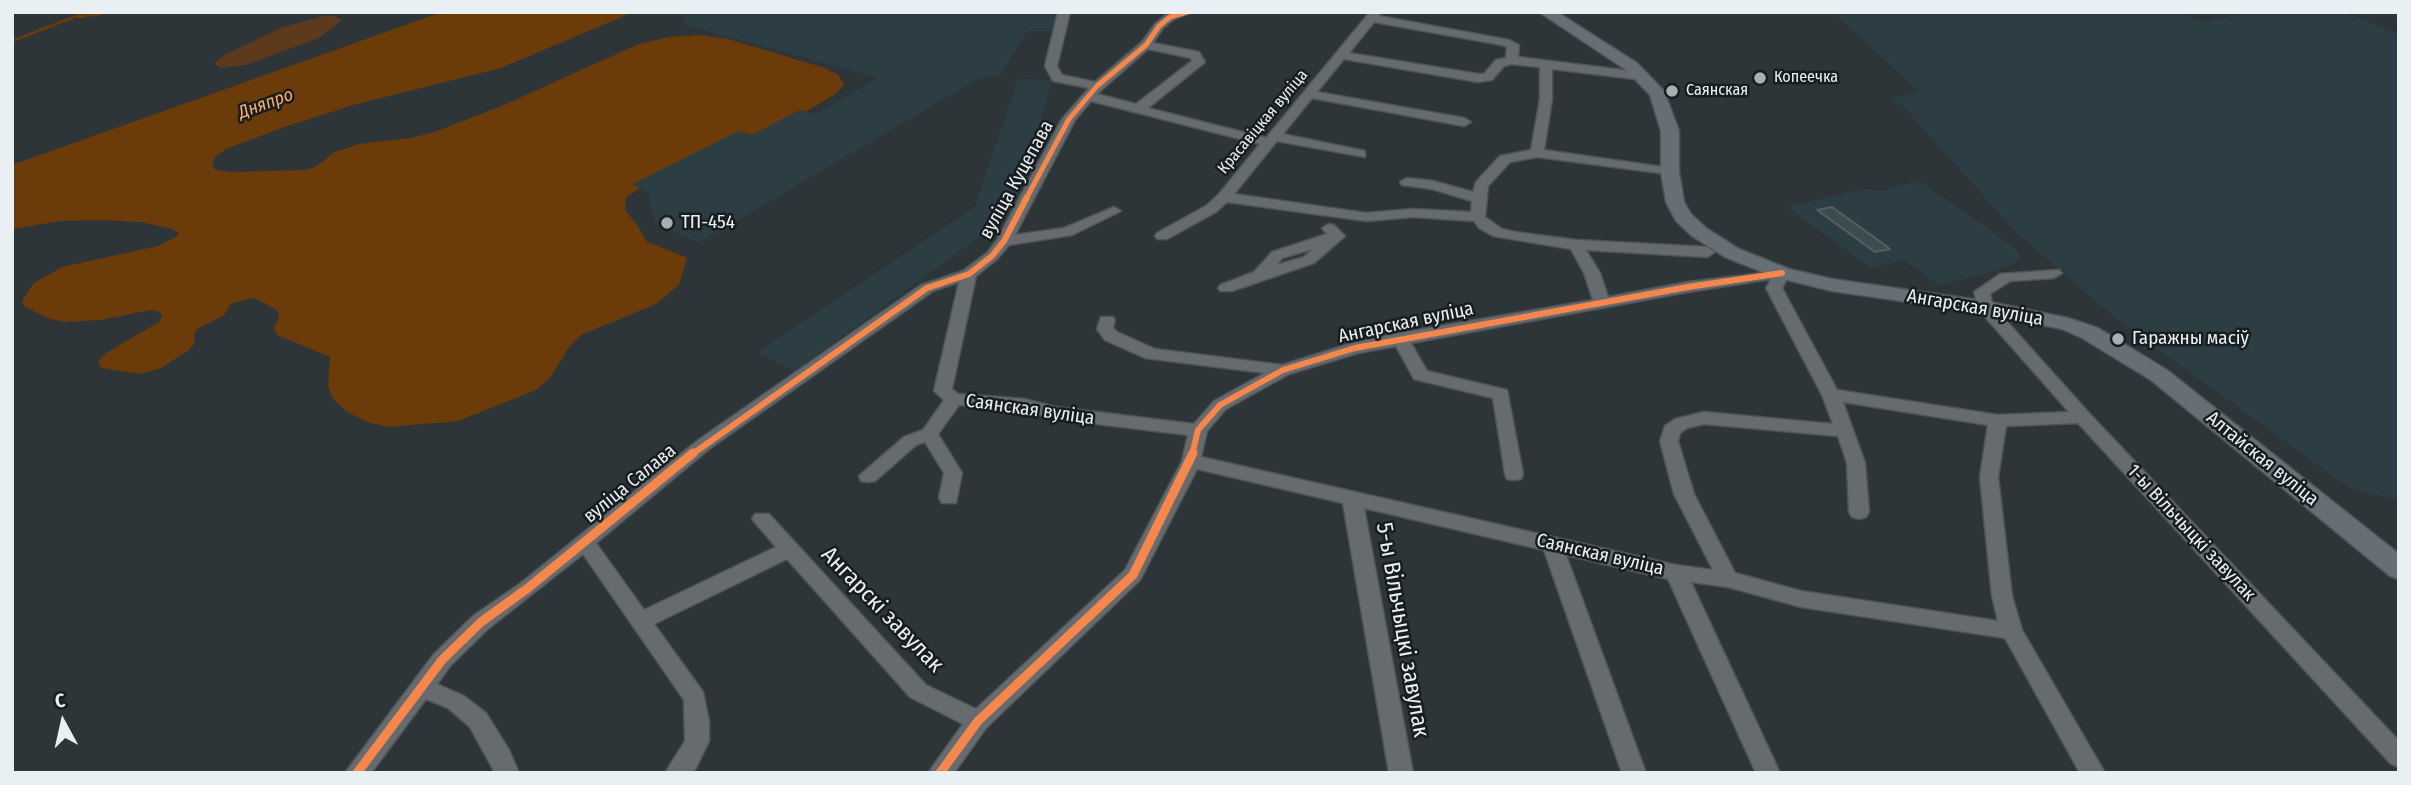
<!DOCTYPE html>
<html>
<head>
<meta charset="utf-8">
<style>
	body { margin:0 }
	#map { position:relative; width:2411px; height:785px; overflow:hidden; background:#2e3538; font-family:"Fira Sans Condensed",sans-serif }
	canvas { display:block }
	.frame { position:absolute; inset:0; border:14px solid #e9f0f3; pointer-events:none }
	.north { position:absolute; left:28px; top:687px; width:70px; height:70px; -webkit-text-stroke:5px #181d1f; paint-order:stroke; rotate:352deg; font-size:19px; font-weight:700; line-height:28px; text-align:center; color:#e9f0f3 }
	.north::after { content:''; display:block; margin:auto; width:24px; height:32px; background:#e9f0f3; clip-path:polygon(50% 0,100% 100%,50% 72%,0 100%) }
</style>
</head>
<body>
<div id="map">
<canvas width="2411" height="785"></canvas>
<div class="frame"></div>
<div class="north">С</div>
</div>
<script>
const ctx = document.querySelector('canvas').getContext('2d');
ctx.lineJoin = 'round';
function paint(path, color) { ctx.fillStyle = color; ctx.fill(path, 'evenodd'); }
const shape = rows => new Path2D(rows.map(r => 'M' + r).join(''));
function strokePath(path, color, width, dash) { ctx.strokeStyle = color; ctx.lineWidth = width; ctx.lineCap = dash ? 'butt' : 'round'; ctx.setLineDash(dash || []); ctx.stroke(path); }
function drawText(font, color, halo, rows, align = 'center') {
  ctx.font = font + ' "Fira Sans Condensed",sans-serif'; ctx.lineWidth = 5; ctx.setLineDash([]); ctx.textBaseline = 'middle'; ctx.strokeStyle = halo; ctx.fillStyle = color; for (const [text, x, y, turn = 0] of rows) {
    ctx.save(); ctx.translate(x, y); ctx.rotate((+turn || 0) * Math.PI / 180); ctx.textAlign = isNaN(turn) ? turn : align; if (halo) ctx.strokeText(text, 0, 0); ctx.fillText(text, 0, 0); ctx.restore();
  }
}
paint(shape([
	[685,12,1060,12,1055,31,1027,31,999,77,981,77,699,243,654,223,649,193,633,184,739,131,752,135,800,110,814,115,879,78,682,24],
	[1833,12,2179,12,2199,22,2258,12,2344,12,2399,34,2399,500,2351,489,2123,324,2077,285,2016,232,1903,106,1890,98,1920,92],
	[1018,79,1052,80,1016,210,795,371,757,352,975,207],
	[1919,181,1986,227,2019,252,2020,260,1992,272,1939,285,1904,260,1871,268,1787,207,1863,189,1884,190]
]), '#2c3e44');
paint(shape([
	[324,16,334,16,342,20,319,38,245,65,221,68,214,64,224,55,283,27]
]), '#5d3a1b');
paint(shape([
	[442,12,634,12,501,68,353,105,279,129,226,149,215,157,212,166,216,170,233,172,305,170,315,167,335,152,358,144,411,138,437,131,499,107,639,44,669,37,700,35,728,39,825,68,838,75,844,85,834,95,805,112,800,110,752,135,739,131,633,184,640,188,626,197,625,210,638,226,646,241,687,258,679,285,656,304,581,335,569,347,550,378,536,390,458,421,389,427,370,423,347,412,333,399,328,387,330,357,277,335,274,328,279,317,277,310,254,298,232,303,223,316,197,329,194,335,195,343,189,350,161,368,140,374,101,368,98,362,106,353,159,322,162,316,159,312,151,310,100,320,65,322,50,319,25,307,22,301,34,283,62,267,158,246,176,237,179,233,169,228,140,222,100,220,61,221,12,229,12,165]
]), '#6b3b09');
strokePath(shape([
	[79,17,115,12],
	[12,41,87,12]
]), '#6b3b09', 2.5);
const building = shape([
	[1832,207,1878,240,1890,249,1875,252,1817,210,1832,207]
]);
paint(building, '#3c4d52');
strokePath(building, '#585e60', 2);
const minor = shape([
	[1058,12,1070,12,1057,66,1062,75,1095,82,1142,42,1155,24,1166,15,1192,12,1174,19,1163,28,1153,43,1199,52,1205,62,1148,108,1266,138,1370,12,1381,12,1379,16,1509,40,1519,45,1518,57,1647,73,1647,79,1643,80,1552,69,1552,99,1544,150,1670,168,1677,172,1675,175,1537,157,1510,162,1488,186,1485,217,1502,229,1515,232,1576,240,1707,247,1715,252,1707,257,1586,250,1600,273,1608,297,1688,282,1787,270,1790,273,1782,288,1837,390,1998,415,2069,412,1979,310,1974,292,2000,274,2059,270,2062,273,2054,278,2010,281,1990,294,1993,306,2089,413,2399,741,2399,767,2391,764,2078,423,2006,426,1998,477,2012,596,2022,630,2105,773,2080,773,2005,638,1801,607,1728,587,1691,582,1780,773,1756,773,1668,579,1566,555,1646,773,1622,773,1544,550,1364,508,1413,773,1389,773,1343,503,1197,469,1140,580,986,728,954,773,928,773,963,724,910,697,787,559,654,624,703,692,709,721,709,741,696,768,692,773,665,773,685,741,684,700,583,554,489,628,450,666,437,684,464,696,486,713,509,750,519,773,495,773,470,727,448,708,426,699,371,773,345,773,434,654,473,616,521,583,697,441,921,285,963,271,987,253,997,240,1062,119,1089,88,1053,81,1045,66,1058,12],
	[1374,22,1502,45,1507,47,1506,58,1496,60,1484,74,1478,74,1349,53,1374,22],
	[1148,49,1191,58,1192,61,1136,104,1097,94,1148,49],
	[1344,59,1478,82,1492,80,1504,66,1512,64,1540,67,1540,99,1531,150,1500,156,1476,182,1473,192,1433,181,1407,178,1400,182,1402,185,1432,189,1472,201,1471,212,1413,209,1366,213,1234,194,1277,141,1365,157,1365,151,1283,134,1312,98,1464,126,1471,122,1464,118,1317,92,1344,59],
	[1091,101,1260,144,1219,194,1206,206,1157,233,1155,236,1157,239,1167,239,1216,212,1227,202,1366,221,1413,217,1474,221,1479,228,1493,236,1571,249,1584,273,1593,300,1400,333,1349,344,1282,365,1155,349,1117,332,1113,328,1115,320,1113,317,1101,317,1097,329,1105,340,1145,358,1265,373,1214,401,1194,424,1056,407,1024,399,958,394,952,389,976,276,997,259,1009,245,1072,235,1121,211,1114,207,1064,228,1015,235,1075,120,1091,101],
	[1771,279,1766,288,1822,395,1833,424,1704,412,1675,419,1665,426,1660,441,1674,494,1713,570,1676,565,1201,457,1207,431,1226,409,1289,374,1358,353,1396,346,1414,379,1493,398,1505,474,1507,479,1514,480,1521,479,1523,474,1507,390,1427,371,1411,343,1688,292,1771,279],
	[959,282,934,391,944,400,923,430,904,437,859,476,861,481,868,482,875,481,916,445,925,442,944,473,939,498,942,503,956,503,962,473,938,434,959,405,1024,411,1056,419,1188,435,1182,461,1125,570,976,709,926,685,769,514,755,514,752,519,776,547,644,610,596,543,709,449,933,291,959,282],
	[1843,402,1988,425,1980,477,1992,596,1998,621,1801,591,1735,573,1694,494,1678,441,1680,433,1687,428,1704,424,1838,436,1847,463,1849,512,1852,517,1859,519,1866,517,1869,512,1865,463,1843,402],
	[1329,224,1334,225,1345,236,1314,263,1232,291,1220,291,1218,288,1220,285,1254,272,1272,252,1327,234,1322,228,1329,224],
	[1313,249,1304,257,1277,265,1282,258,1313,249]
]);
const major = shape([
	[1539,12,1557,12,1637,63,1664,91,1679,131,1679,172,1684,202,1691,214,1706,228,1739,249,1789,269,1832,279,1985,301,2068,318,2098,328,2167,370,2399,554,2399,579,2390,576,2151,380,2082,338,2062,329,1985,313,1832,291,1775,277,1725,257,1692,236,1676,221,1666,202,1661,172,1661,131,1650,95,1625,69,1539,12]
]);
strokePath(minor, '#4e5355', 3);
strokePath(major, '#4e5355', 3);
paint(minor, '#676b6e');
paint(major, '#667074');
strokePath(shape([
	[1026,199,1069,119,1097,86,1146,45,1159,26,1170,17,1187,12]
]), '#f5874c', 5);
strokePath(shape([
	[691,455,927,288,969,274,992,256,1004,241,1027,197],
	[1192,455,1198,430,1220,405,1283,370,1355,348,1688,287,1782,273]
]), '#f5874c', 6);
strokePath(shape([
	[357,773,442,660,481,622,528,588,693,453],
	[940,773,978,721,1133,575,1193,453]
]), '#f5874c', 9);
for (const [x, y, r, color] of [
	[1760,78,7,"#a8afb2"],
	[1672,91,7,"#a8afb2"],
	[667,223,7,"#a8afb2"],
	[2118,339,7,"#a8afb2"]
]) { const dot = new Path2D(); dot.arc(x, y, r, 0, 2 * Math.PI); ctx.fillStyle = color; ctx.fill(dot); strokePath(dot, '#181d1f', 2.5); }
drawText('16px', '#e9f0f3', '#181d1f', [
	["Копеечка",1774,78],
	["Саянская",1686,91]
], 'left');
drawText('16px', '#e9f0f3', '#181d1f', [
	["Красавіцкая вуліца",1263,122,-50]
]);
drawText('italic 18px', '#feac6b', '#181d1f', [
	["Дняпро",266,104,-20]
]);
drawText('19px', '#e9f0f3', '#181d1f', [
	["вуліца Куцепава",1017,180,-61],
	["Ангарская вуліца",1975,308,10],
	["Ангарская вуліца",1406,323,-12],
	["Саянская вуліца",1030,410,8],
	["Алтайская вуліца",2262,459,39],
	["вуліца Салава",630,484,-39],
	["1-ы Вільчыцкі завулак",2191,533,47],
	["Саянская вуліца",1600,555,13]
]);
drawText('19px', '#e9f0f3', '#181d1f', [
	["ТП-454",681,223],
	["Гаражны масіў",2132,339]
], 'left');
drawText('23px', '#e9f0f3', '#181d1f', [
	["Ангарскі завулак",882,610,46],
	["5-ы Вільчыцкі завулак",1402,630,80]
]);
</script>
</body>
</html>
